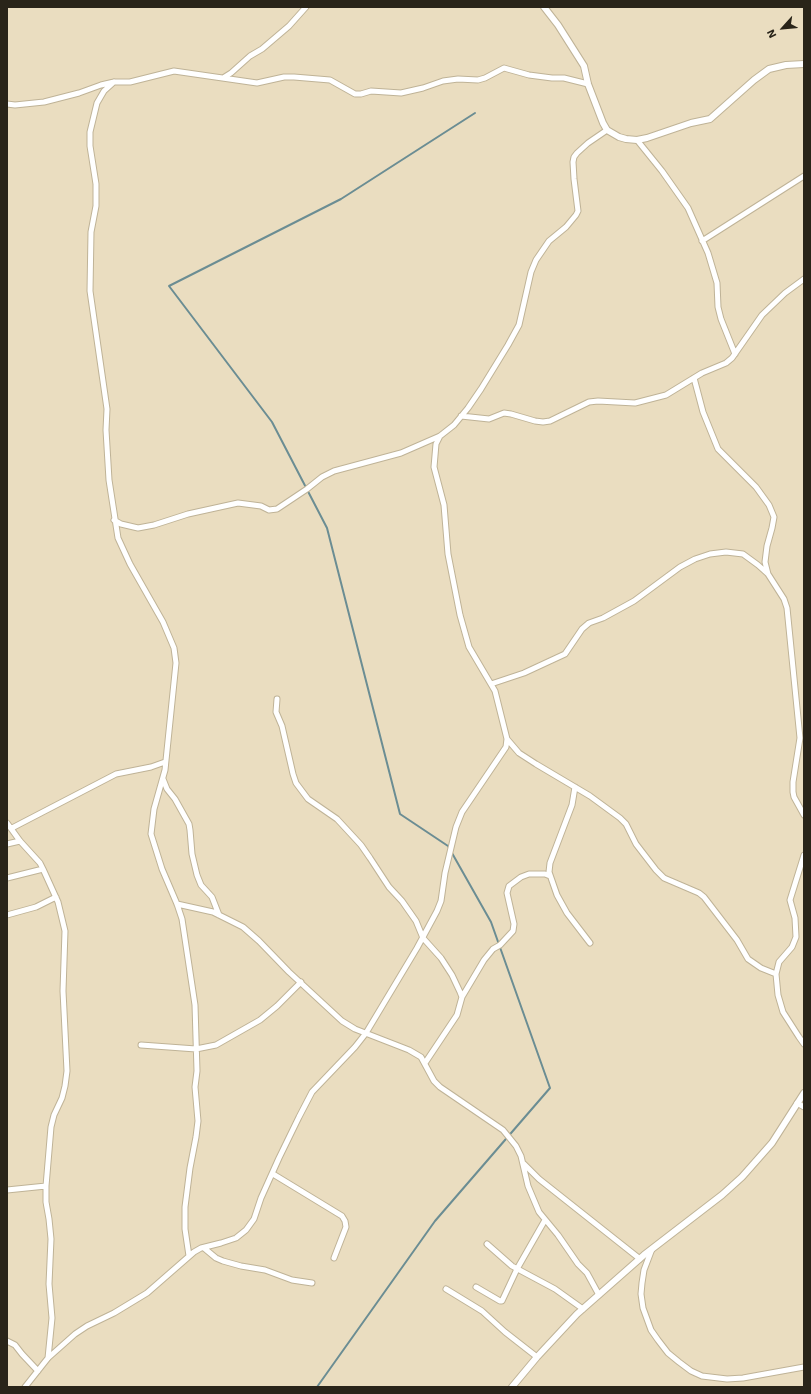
<!DOCTYPE html>
<html>
<head>
<meta charset="utf-8">
<style>
	body { margin:0 }
	#map { position:relative; width:811px; height:1394px; overflow:hidden; background:#eaddc0; font-family:"Work Sans",sans-serif }
	canvas { display:block }
	.frame { position:absolute; inset:0; border:8px solid #292419; pointer-events:none }
	.north { position:absolute; left:763px; top:8px; width:40px; height:40px; -webkit-text-stroke:3px #eaddc0; paint-order:stroke; rotate:243deg; font-size:11px; font-weight:700; line-height:16px; text-align:center; color:#292419 }
	.north::after { content:''; display:block; margin:auto; width:14px; height:18px; background:#292419; clip-path:polygon(50% 0,100% 100%,50% 72%,0 100%) }
</style>
</head>
<body>
<div id="map">
<canvas width="811" height="1394"></canvas>
<div class="frame"></div>
<div class="north">N</div>
</div>
<script>
const ctx = document.querySelector('canvas').getContext('2d');
ctx.lineJoin = 'round';
const shape = rows => new Path2D(rows.map(r => 'M' + r).join(''));
function strokePath(path, color, width, dash) { ctx.strokeStyle = color; ctx.lineWidth = width; ctx.lineCap = dash ? 'butt' : 'round'; ctx.setLineDash(dash || []); ctx.stroke(path); }
strokePath(shape([
	[317,1387,435,1221,550,1088,491,922,448,846,400,814,327,528,272,422,169,286,341,199,475,113]
]), '#6b8d93', 2);
const minor = shape([
	[223,78,231,73,250,56,262,49,289,26,306,7],
	[114,82,104,91,97,103,90,132,90,146,96,184,96,206,91,232,90,291,107,409,106,430,109,480,118,538,130,564,163,622,174,648,176,663,165,770,154,809,151,834,162,869,177,904,182,919,195,1005,197,1071,195,1087,198,1121,196,1137,190,1168,185,1207,185,1229,189,1256],
	[7,104,15,105,44,102,79,93,101,85,114,82,130,82,174,71,257,83,284,77,294,77,330,80,355,94,361,94,371,91,401,93,423,88,443,81,458,79,478,80,485,78,504,68,529,75,552,78,564,78,588,84],
	[637,140,662,171,688,208,708,253,717,283,718,307,721,319,735,354],
	[702,241,804,176],
	[694,378,703,412,718,449,756,487,769,505,774,517,772,528,767,546,765,562,768,574,784,599,787,608,800,738,793,782,793,792,794,797,804,815],
	[461,416,489,419,504,413,511,414,535,421,543,422,550,421,589,402,598,401,635,403,666,395,702,373,726,363,732,358,762,315,785,293,804,279],
	[114,520,121,524,138,528,154,525,188,514,238,503,261,506,269,510,277,509,307,489,322,477,334,471,401,453,440,436],
	[491,684,524,673,565,654,582,629,589,623,603,618,634,601,680,567,695,559,710,554,726,552,743,554,758,565,768,574],
	[277,699,276,712,282,726,293,774,296,783,308,799,337,819,361,845,370,858,389,887,402,901,416,921,423,938,441,958,452,975,460,992,462,997,457,1015,425,1063],
	[507,739,519,753,536,764,590,796,620,818,626,824,636,844,656,870,664,878,699,893,704,897,737,940,748,959,761,968,776,974],
	[163,779,167,789,175,799,189,824,190,830,192,854,197,875,201,885,212,897,219,915],
	[575,787,572,805,550,863,549,872,557,895,567,913,590,943],
	[7,823,20,841,40,863,43,869,58,902,65,931,63,991,67,1071,65,1086,62,1098,54,1115,51,1127,46,1186,46,1202,49,1219,51,1239,49,1284,52,1318,48,1358],
	[12,828,116,774,151,767,165,762],
	[7,844,20,841],
	[804,855,790,900,795,918,796,937,792,947,779,962,776,974,778,995,783,1012,799,1037,804,1044],
	[7,878,43,869],
	[177,904,213,912,243,927,259,941,289,972,342,1021,355,1029,409,1050,421,1057,434,1081,440,1087,503,1130,516,1146,521,1156,528,1186,539,1212,558,1235,578,1264,587,1273,599,1295],
	[7,915,36,907,56,897],
	[462,997,484,960,493,949,500,945,513,931,514,924,507,893,509,886,521,877,529,874,545,874,550,876],
	[141,1045,196,1049,216,1045,260,1020,277,1006,301,982],
	[797,1103,804,1107],
	[524,1164,539,1179,640,1259],
	[273,1174,342,1216,345,1221,346,1227,334,1258],
	[7,1190,46,1186],
	[487,1244,512,1266,555,1289,583,1309],
	[204,1248,216,1258,223,1261,241,1266,265,1270,292,1280,312,1283],
	[652,1249,644,1270,642,1283,641,1294,643,1308,651,1330,658,1340,668,1353,679,1362,691,1371,702,1376,727,1379,743,1378,804,1367],
	[476,1287,500,1301,502,1301,517,1269,545,1220],
	[446,1289,482,1311,505,1332,537,1357],
	[7,1341,15,1345,22,1354,38,1371],
	[25,1387,48,1358,75,1334,87,1326,114,1313,147,1293,194,1252,201,1248,221,1243,236,1238,246,1230,254,1219,261,1198,279,1158,299,1117,312,1092,355,1047,366,1033,417,948,437,911,441,901,445,873,456,827,462,812,506,747,507,739,495,691,469,647,460,615,448,554,444,505,434,467,436,444,440,436,454,425,468,408,481,389,508,345,519,325,531,272,536,260,549,241,566,227,576,215,578,211,574,179,573,162,574,157,577,153,588,143,607,130]
]);
const tertiary = shape([
	[544,7,558,25,584,66,588,84,603,123,607,130,619,137,626,139,637,140,647,138,691,123,710,119,754,80,769,69,786,65,804,64],
	[512,1387,537,1357,577,1314,644,1255,722,1195,742,1177,772,1143,804,1093]
]);
strokePath(minor, '#bfb397', 7);
strokePath(tertiary, '#bfb397', 8);
strokePath(minor, '#fff', 5);
strokePath(tertiary, '#fff', 6);
</script>
</body>
</html>
